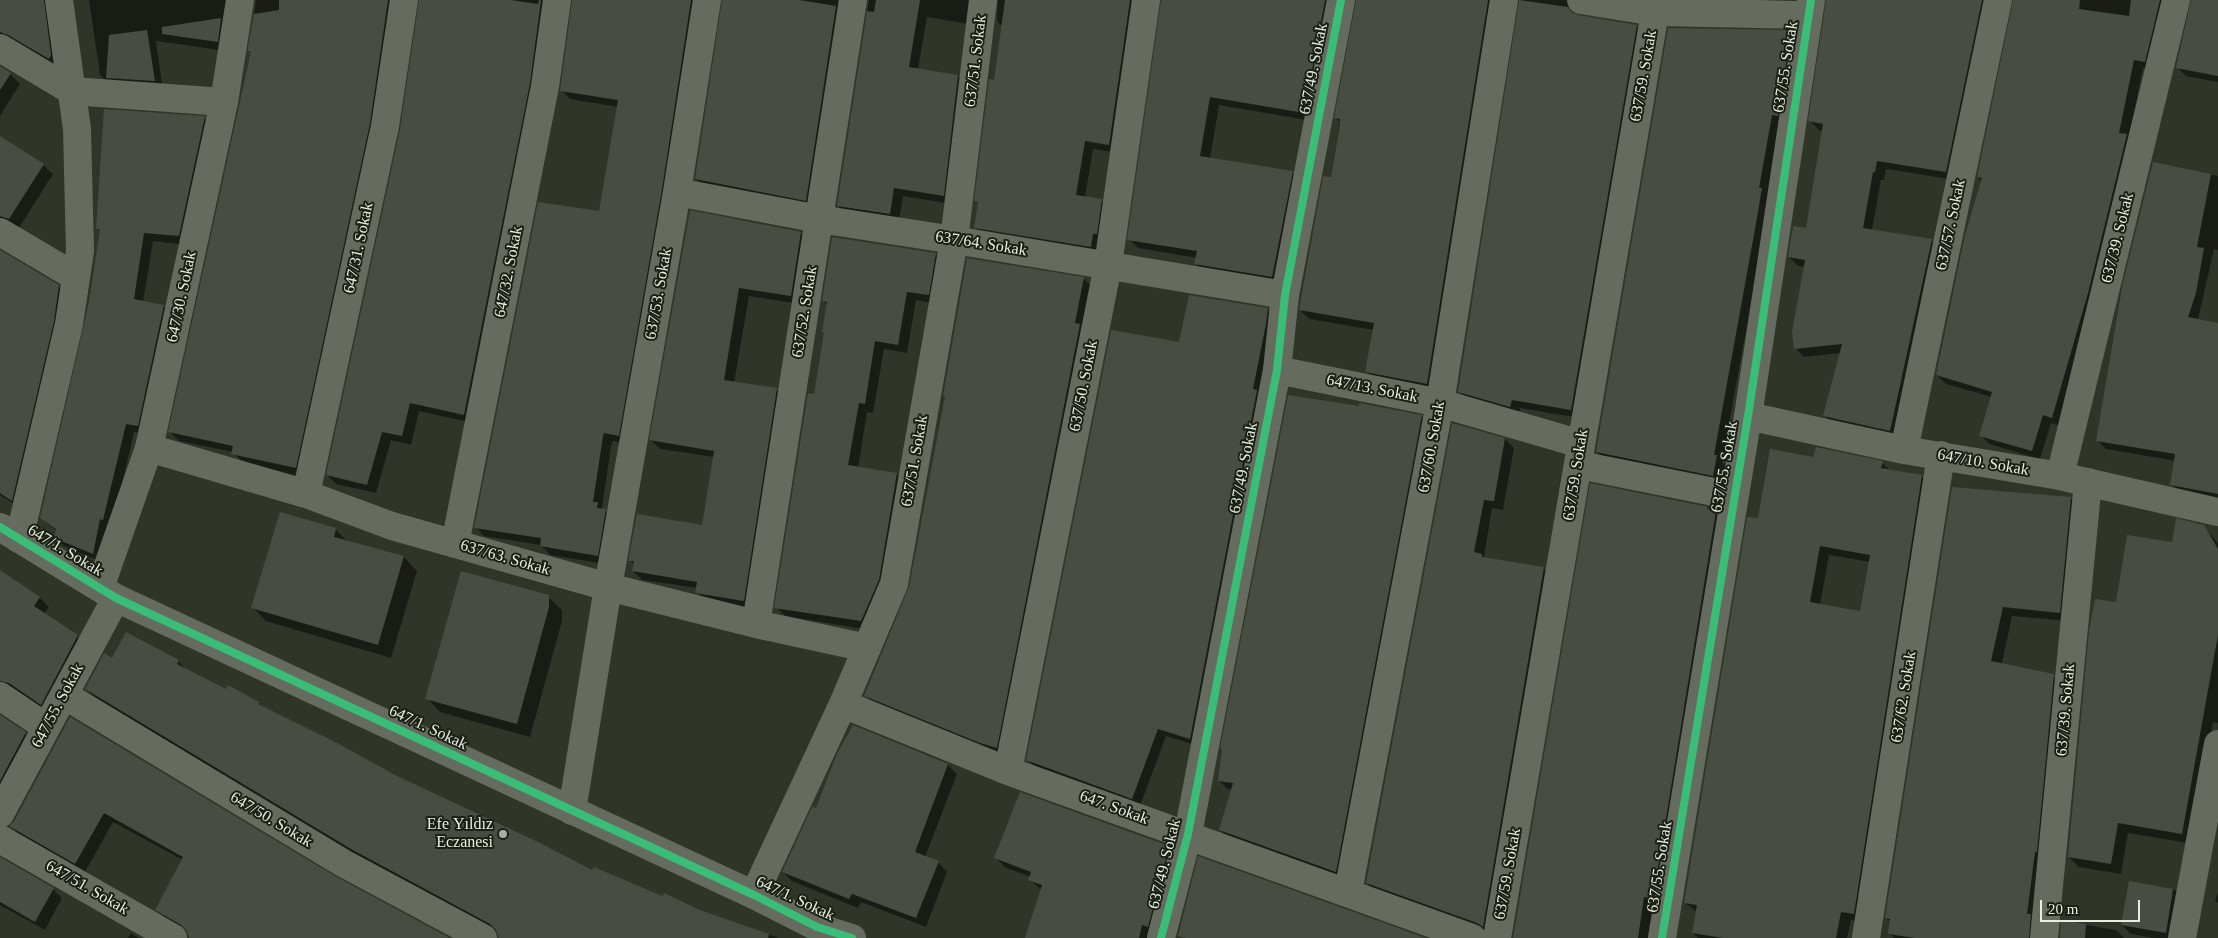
<!DOCTYPE html>
<html>
<head>
<meta charset="utf-8">
<style>
	body { margin:0 }
	#map { position:relative; width:2218px; height:938px; overflow:hidden; background:#2f3629; font-family:"Times New Roman",serif }
	canvas { display:block }
	.scale { position:absolute; left:2040px; top:900px; width:100px; height:22px; box-sizing:border-box; border:2px solid #e7efe1; border-top:0; padding-left:6px; font-size:15px; line-height:18px; white-space:nowrap; color:#e7efe1; -webkit-text-stroke:4px #1a2015; paint-order:stroke }
</style>
</head>
<body>
<div id="map">
<canvas width="2218" height="938"></canvas>
<div class="scale">20 m</div>
</div>
<script>
const ctx = document.querySelector('canvas').getContext('2d');
ctx.lineJoin = 'round';
function paint(path, color) { ctx.fillStyle = color; ctx.fill(path, 'evenodd'); }
const shape = rows => new Path2D(rows.map(r => 'M' + r).join(''));
function strokePath(path, color, width, dash) { ctx.strokeStyle = color; ctx.lineWidth = width; ctx.lineCap = dash ? 'butt' : 'round'; ctx.setLineDash(dash || []); ctx.stroke(path); }
function drawText(font, color, halo, rows, align = 'center') {
  ctx.font = font + ' "Times New Roman",serif'; ctx.lineWidth = 4; ctx.setLineDash([]); ctx.textBaseline = 'middle'; ctx.strokeStyle = halo; ctx.fillStyle = color; for (const [text, x, y, turn = 0] of rows) {
    ctx.save(); ctx.translate(x, y); ctx.rotate((+turn || 0) * Math.PI / 180); ctx.textAlign = isNaN(turn) ? turn : align; if (halo) ctx.strokeText(text, 0, 0); ctx.fillText(text, 0, 0); ctx.restore();
  }
}
paint(shape([
	[0,0,50,0,59,68,0,46],
	[89,0,236,0,226,51,156,41,163,90,109,83,100,75],
	[256,0,400,0,304,477,242,462,233,452,179,441,170,432,252,52,250,47],
	[420,0,553,0,473,423,419,411,411,445,391,440,376,493,336,484,327,475,402,129],
	[574,0,703,0,627,444,613,441,611,446,602,508,614,519,606,564,550,555,541,545,484,536,475,527,600,213,618,107,570,99,561,90],
	[723,0,849,0,815,209,705,188,696,179],
	[869,0,979,0,974,25,927,17,918,69,958,76,967,85,952,204,903,196,899,222,847,214,838,206],
	[998,0,1142,0,1118,153,1093,149,1085,197,1101,200,1110,209,1100,255,984,236,975,227,979,204,976,201,1003,27,997,21],
	[1162,0,1337,0,1312,121,1219,105,1210,159,1292,172,1301,181,1281,285,1205,273,1196,264,1197,258,1138,248,1129,239],
	[1357,0,1500,0,1436,393,1375,380,1366,371,1374,330,1309,319,1300,310,1332,179,1341,123,1336,118],
	[1520,0,1577,0,1574,6,1575,15,1636,26,1645,35,1580,418,1520,408,1519,415,1468,400,1459,391],
	[1723,0,1807,0,1804,7],
	[1827,0,1994,0,1955,180,1886,169,1884,180,1881,180,1872,230,1931,240,1940,249,1899,439,1834,425,1825,416,1841,353,1804,357,1795,348,1805,267,1798,266,1789,257,1807,229,1823,130,1819,130,1810,121],
	[2014,0,2172,0,2154,70,2143,68,2129,138,2061,426,2051,423,2040,459,1989,444,1981,435,1992,397,1946,384,1937,375,1982,181,1978,177],
	[2192,0,2218,0,2218,82,2186,76,2177,67],
	[1790,32,1799,40,1722,462,1725,465,1722,484,1606,461,1597,452],
	[0,68,10,74,20,84,0,116],
	[204,118,213,126,187,245,153,241,143,302,163,306,172,315,146,434,134,432,112,528,101,562,64,546,55,537,57,531,41,518,90,302,101,231,98,228],
	[0,138,43,165,53,174,19,228,0,230],
	[2154,163,2218,176,2218,250,2214,249,2198,320,2218,324,2218,500,2182,494,2173,485,2176,461,2106,449,2097,440],
	[691,212,801,233,810,242,800,304,749,296,734,383,776,390,785,398,752,610,706,601,697,592,697,588,642,580,633,571,634,565,630,560,703,526,714,457,660,449,651,440],
	[0,252,58,286,68,296,22,509,0,495],
	[935,254,944,263,937,304,916,300,907,353,884,349,873,413,867,412,858,468,897,474,906,484,870,630,785,616,776,607,825,334,828,305,823,301],
	[1084,279,1092,287,1005,755,874,704,865,695,911,587,946,397,944,395],
	[1267,309,1275,317,1198,746,1166,736,1140,806,1035,767,1028,759,1180,344],
	[1421,416,1430,425,1344,880,1229,838,1220,830,1232,790,1228,789,1219,781],
	[1453,424,1505,439,1514,448,1503,510,1492,508,1484,557,1486,559,1544,569,1553,578,1488,932,1376,892,1367,883],
	[1814,458,1882,463,1891,471,1921,476,1931,486,1863,922,1851,920,1847,938,1698,938,1693,933,1697,912,1685,903,1759,520],
	[1829,555,1870,562,1861,612,1820,605],
	[1953,489,2070,498,2080,507,2069,621,2012,616,2002,664,2053,676,2062,685,2038,938,1894,938,1889,933,1891,922,1886,918],
	[1707,508,1716,512,1725,522,1662,907,1653,906,1648,938,1514,938],
	[2203,526,2218,543,2218,723,2213,722,2193,844,2128,833,2121,874,2079,867,2069,857,2117,604,2173,543],
	[336,530,348,542,404,557,417,571,391,658,266,621,253,608],
	[0,572,40,598,49,607,44,614,77,636,86,646,50,713,19,692,11,689,0,693],
	[548,597,562,610,562,621,530,737,440,712,427,698],
	[112,660,178,661,187,670,226,691,258,703,265,709,394,776,593,872,779,938,500,938,498,932,362,859,96,698,86,689],
	[0,716,25,733,34,742,0,807],
	[70,719,334,878,447,938,190,938,187,931,166,919,157,910,183,860,113,822,85,872,20,836,11,826],
	[849,732,948,765,957,774,925,857,938,862,947,872,926,927,861,902,858,908,792,881,783,872,817,810],
	[1168,847,1179,857,1151,938,1026,938,1041,890,1030,879,1031,877,1006,868,996,858],
	[0,858,53,889,62,898,45,930,0,905],
	[2130,882,2175,890,2184,899,2177,938,2154,938,2131,934,2122,925],
	[2218,892,2218,903,2215,901],
	[2063,921,2116,930,2124,938,2060,938],
	[131,933,139,938,128,938]
]), '#0007');
paint(shape([
	[0,0,44,0,51,55,49,59,8,35,0,32],
	[279,0,388,0,370,123,296,468,231,454,233,446,168,432,251,51,248,51,248,47,254,14,279,10],
	[419,0,511,0,538,4,539,0,541,0,530,83,464,415,410,403,402,436,382,432,367,485,326,475,400,129],
	[572,0,691,0,662,189,619,436,604,433,603,436,593,502,598,502,597,508,606,509,598,556,540,546,541,538,474,528,538,202,599,211,618,100,560,91],
	[722,0,799,0,836,6,806,201,695,179],
	[876,0,920,0,909,67,958,75,944,196,894,188,890,214,837,206,867,11,874,12],
	[1005,0,1130,0,1109,145,1085,141,1076,195,1102,199,1097,234,1093,234,1091,247,974,228,978,202,974,201,989,79,994,80],
	[1161,0,1325,0,1304,113,1210,97,1200,156,1293,171,1272,277,1194,264,1197,251,1127,240],
	[1356,0,1488,0,1427,384,1365,372,1374,323,1299,310,1323,176,1331,177,1340,126,1340,119,1334,118],
	[1519,0,1568,7,1572,12,1578,15,1637,25,1571,410,1512,400,1510,407,1458,392],
	[1826,0,1982,0,1946,172,1877,161,1875,172,1873,172,1863,228,1932,239,1890,431,1823,416,1842,344,1794,349,1792,332,1805,260,1788,257,1793,226,1806,228,1823,124,1808,121],
	[2013,0,2080,0,2079,9,2129,16,2131,0,2160,0,2145,62,2134,60,2119,133,2127,134,2088,293,2052,418,2043,415,2032,451,1979,436,1992,392,1936,375,1965,235,1982,178,1977,177],
	[2191,0,2218,0,2218,76,2176,68],
	[221,18,218,42,162,34,162,27],
	[1668,28,1791,30,1778,116,1772,115,1759,188,1762,188,1755,229,1714,455,1717,455,1713,476,1596,452],
	[147,30,155,81,106,78,109,35],
	[0,66,11,73,0,90],
	[104,109,205,116,179,236,144,233,134,299,164,305,138,426,126,424,103,520,100,519,93,554,54,538,56,529,40,518,89,302,100,229,96,229],
	[0,136,44,164,9,219,0,216],
	[2153,162,2211,174,2197,247,2204,248,2196,293,2188,317,2218,323,2218,494,2170,485,2175,454,2096,441,2123,282],
	[690,210,801,232,791,296,739,288,724,380,777,388,744,601,695,593,697,582,632,571,634,561,628,561,637,514,702,525,714,451,649,440],
	[832,237,936,253,929,295,907,292,898,345,875,341,865,404,859,403,848,465,897,473,879,580,861,621,774,608,808,393,814,394,824,333,822,332,827,302,822,301],
	[0,250,59,285,54,321,12,501,0,493],
	[967,258,1084,277,1075,323,1080,324,997,748,980,743,864,696,909,587,945,396,943,396],
	[1189,295,1268,308,1266,324,1253,389,1257,390,1190,739,1158,729,1132,799,1026,760,1111,330,1179,342],
	[1288,395,1359,406,1359,403,1422,415,1336,872,1219,830,1233,783,1218,781,1222,749,1220,748],
	[1452,423,1505,438,1494,501,1484,500,1474,552,1482,554,1482,557,1544,567,1483,927,1477,923,1366,883],
	[1816,447,1883,461,1881,468,1922,475,1854,914,1841,912,1836,938,1723,938,1692,933,1697,905,1684,903,1747,517,1758,518,1770,449,1813,457],
	[1820,546,1870,555,1860,611,1810,602],
	[1590,483,1708,507,1707,509,1716,511,1653,898,1644,897,1638,938,1513,938],
	[1952,487,2071,497,2060,613,2003,607,1991,661,2054,674,2037,852,2035,852,2027,914,2031,914,2029,938,1915,938,1888,934,1890,919,1885,918],
	[280,512,336,528,334,537,404,556,378,645,251,608],
	[2176,518,2204,525,2218,549,2218,635,2182,834,2118,823,2111,864,2068,857,2089,631,2095,599,2116,602,2127,535,2172,542],
	[0,570,40,597,34,606,78,635,41,705,9,683,0,681],
	[461,571,549,595,549,607,517,724,425,699],
	[126,632,179,660,177,664,226,689,228,685,259,702,258,704,339,744,395,775,540,843,592,870,594,867,662,896,664,893,700,910,769,934,768,938,499,938,496,930,490,924,351,849,85,689,104,653,112,658],
	[0,715,26,732,0,781],
	[70,717,335,876,450,938,189,938,187,931,181,925,155,910,183,857,104,813,75,864,9,826,14,821],
	[853,725,948,764,915,852,939,861,916,918,852,894,849,899,782,872,812,807,816,808,837,754],
	[1020,792,1169,846,1148,927,1142,925,1139,938,1025,938,1042,885,1028,880,1031,872,994,858],
	[1198,856,1426,938,1186,938,1178,936],
	[0,857,54,888,35,922,0,902],
	[2129,881,2173,889,2166,933,2121,925],
	[2061,920,2086,924,2085,938,2060,938]
]), '#474d42');
strokePath(shape([
	[1581,0,1655,12,1808,15],
	[0,48,72,91,224,102],
	[677,192,819,219,954,240,1285,295],
	[0,232,76,277],
	[1277,370,1440,403,1581,444],
	[1748,416,1904,450,2060,476,2218,512],
	[149,448,306,494,392,526,608,587,756,624,867,648],
	[1904,450,1998,0],
	[1579,465,1734,496],
	[2060,476,2176,0],
	[306,494,385,126,404,0],
	[19,539,69,324,80,251,77,129,59,0],
	[455,544,545,86,557,0],
	[756,624,853,0],
	[64,695,343,863,483,938],
	[0,696,46,727],
	[843,704,1008,771,1472,938],
	[1008,771,1108,265,1146,0],
	[572,811,608,587,677,192,707,0],
	[0,814,116,598],
	[0,839,173,938],
	[1348,892,1440,403,1504,0],
	[754,895,843,704,894,584,954,240,983,0],
	[1497,938,1655,12],
	[1662,938,1748,416,1811,0],
	[1866,938,1941,455],
	[2044,938,2088,482],
	[2182,938,2218,744]
]), '#656c5f', 28);
strokePath(shape([
	[0,527,116,598,754,895,817,927,852,938],
	[100,588,149,448,224,102,240,0],
	[1161,938,1188,834,1277,370,1285,295,1341,0]
]), '#656c5f', 28);
strokePath(shape([
	[0,527,116,598,754,895,817,927,852,938],
	[1161,938,1188,834,1277,370,1285,295,1341,0],
	[1662,938,1748,416,1811,0]
]), '#3abd76', 8);
for (const [x, y, r, color] of [
	[503,834,5,"#a7aea1"]
]) { const dot = new Path2D(); dot.arc(x, y, r, 0, 2 * Math.PI); ctx.fillStyle = color; ctx.fill(dot); strokePath(dot, '#1a2015', 2); }
drawText('16px', '#e7efe1', '#1a2015', [
	["637/51. Sokak",976,61,-83],
	["637/55. Sokak",1786,67,-81],
	["637/49. Sokak",1314,69,-79],
	["637/59. Sokak",1644,76,-80],
	["637/57. Sokak",1951,225,-78],
	["637/39. Sokak",2118,238,-76],
	["637/64. Sokak",981,244,9],
	["647/31. Sokak",359,248,-78],
	["647/32. Sokak",509,272,-79],
	["637/53. Sokak",659,294,-80],
	["647/30. Sokak",182,297,-78],
	["637/52. Sokak",805,312,-81],
	["637/50. Sokak",1084,386,-79],
	["647/13. Sokak",1372,389,11],
	["637/60. Sokak",1432,447,-80],
	["637/51. Sokak",915,461,-80],
	["647/10. Sokak",1983,463,10],
	["637/55. Sokak",1725,467,-80],
	["637/49. Sokak",1244,468,-79],
	["637/59. Sokak",1576,475,-81],
	["647/1. Sokak",65,551,31],
	["637/63. Sokak",505,558,16],
	["637/62. Sokak",1904,697,-81],
	["647/55. Sokak",58,706,-62],
	["637/39. Sokak",2066,710,-85],
	["647/1. Sokak",428,728,25],
	["647. Sokak",1114,808,20],
	["647/50. Sokak",271,820,31],
	["637/49. Sokak",1165,864,-76],
	["637/55. Sokak",1660,867,-81],
	["637/59. Sokak",1508,874,-80],
	["647/51. Sokak",87,888,30],
	["647/1. Sokak",795,899,25]
]);
drawText('16px', '#e7efe1', '#1a2015', [
	["Efe Yıldız",493,825],
	["Eczanesi",493,843]
], 'right');
</script>
</body>
</html>
